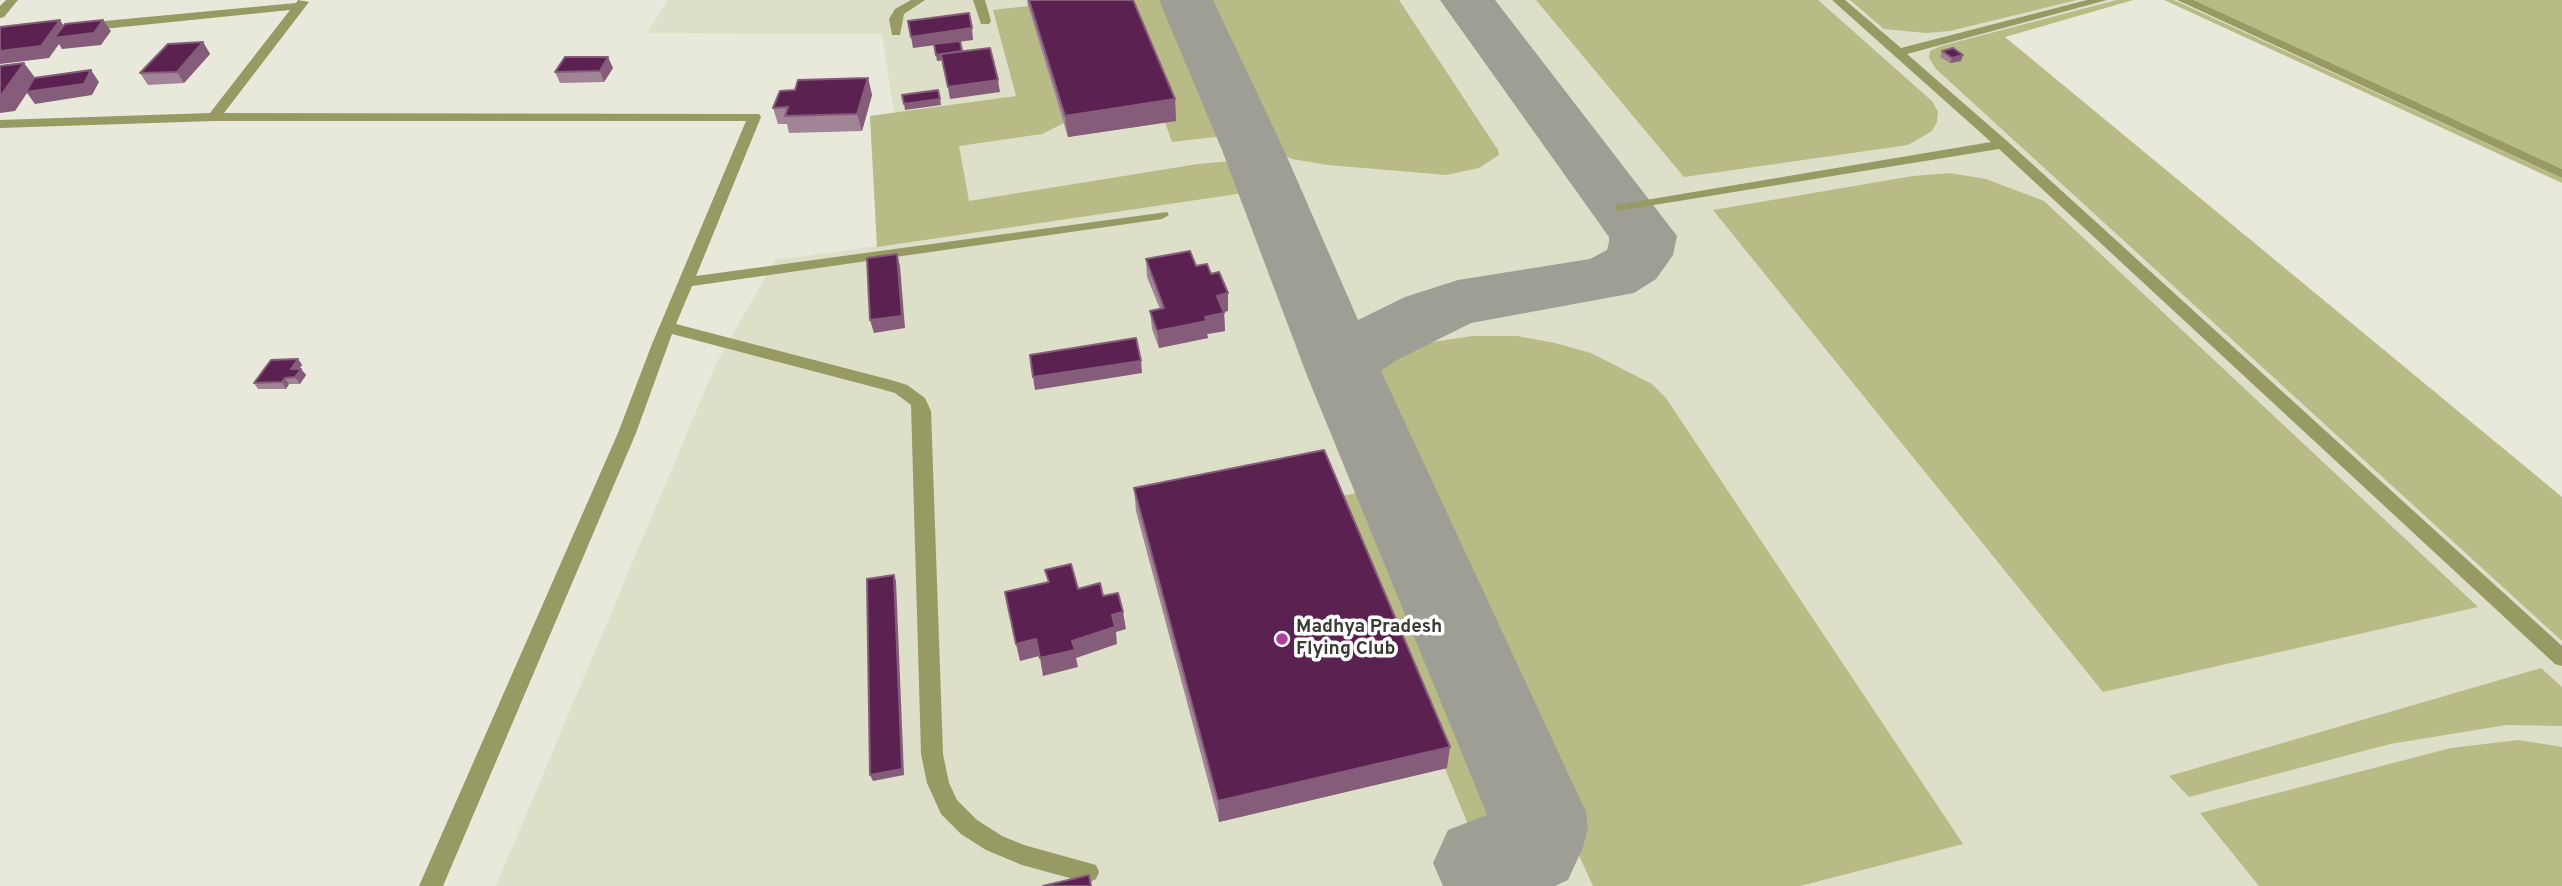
<!DOCTYPE html>
<html>
<head>
<meta charset="utf-8">
<style>
	body { margin:0 }
	canvas { display:block; background:#e8e9da }
</style>
</head>
<body>
<canvas width="2562" height="886"></canvas>
<script>
const ctx = document.querySelector('canvas').getContext('2d');
ctx.lineJoin = 'round';
function paint(path, color) { ctx.fillStyle = color; ctx.fill(path, 'evenodd'); }
const shape = rows => new Path2D(rows.map(r => 'M' + r).join(''));
function strokePath(path, color, width, dash) { ctx.strokeStyle = color; ctx.lineWidth = width; ctx.lineCap = dash ? 'butt' : 'round'; ctx.setLineDash(dash || []); ctx.stroke(path); }
function drawText(font, color, halo, rows, align = 'center') {
  ctx.font = font + ' Overpass,sans-serif'; ctx.lineWidth = 7; ctx.setLineDash([]); ctx.textBaseline = 'middle'; ctx.strokeStyle = halo; ctx.fillStyle = color; for (const [text, x, y, turn = 0] of rows) {
    ctx.save(); ctx.translate(x, y); ctx.rotate((+turn || 0) * Math.PI / 180); ctx.textAlign = isNaN(turn) ? turn : align; if (halo) ctx.strokeText(text, 0, 0); ctx.fillText(text, 0, 0); ctx.restore();
  }
}
paint(shape([
	[668,0,2133,0,2005,37,2562,497,2562,886,496,886,717,362,775,260,877,246,870,116,894,113,882,34,647,33]
]), '#dddfc9');
paint(shape([
	[1127,0,1170,0,1232,135,1172,142,1165,122,1176,121],
	[1201,0,1399,0,1498,150,1499,155,1479,168,1446,175,1328,165,1292,159,1280,153,1261,137,1252,122],
	[1536,0,1818,0,1932,101,1938,112,1937,122,1932,131,1908,145,1684,177],
	[1850,0,2077,0,1950,31,1926,33,1884,29],
	[2117,0,2133,0,2005,37,2562,497,2562,641,1936,69,1929,58,1930,51,1941,46],
	[2164,0,2174,0,2562,178,2562,183],
	[2189,0,2562,0,2562,169],
	[1028,6,1064,123,1042,134,959,146,969,201,1198,164,1232,161,1239,172,1244,193,877,247,870,116,1016,96,993,10],
	[1950,173,1986,179,2044,201,2478,607,2103,692,1713,210,1913,176],
	[1473,336,1517,336,1555,343,1591,353,1652,384,1666,398,1963,844,1800,886,1593,886,1373,406,1372,390,1385,355,1398,347],
	[1376,489,1503,788,1505,803,1501,822,1490,830,1472,834,1333,498],
	[2541,668,2562,687,2562,726,2506,725,2390,744,2189,797,2169,776],
	[2518,740,2562,747,2562,886,2259,886,2200,813,2451,748]
]), '#b8bb85');
paint(shape([
	[1159,0,1213,0,1284,150,1358,320,1405,297,1458,280,1590,259,1607,250,1609,242,1609,237,1440,0,1495,0,1677,236,1673,255,1656,279,1634,293,1471,323,1395,361,1381,371,1586,812,1588,828,1583,847,1568,880,1555,886,1443,886,1433,863,1448,830,1487,815,1486,812,1308,378,1222,150,1159,0]
]), '#9e9e94');
paint(shape([
	[6,0,18,0,4,17,0,18,0,6,6,0],
	[298,0,309,2,224,113,759,114,761,117,696,276,1167,212,1169,215,1162,219,692,286,676,324,891,380,907,385,925,398,931,411,943,754,949,783,957,800,977,820,1002,836,1024,845,1096,865,1099,872,1096,879,1088,883,1022,865,986,850,961,834,941,814,927,783,921,754,911,405,895,393,881,389,672,334,636,433,443,886,419,886,618,433,652,344,746,121,214,121,0,128,0,120,210,113,290,10,83,31,77,27,83,23,296,3,298,0],
	[911,0,925,0,904,14,900,35,892,35,889,19,895,9,911,0],
	[973,0,985,0,991,21,989,24,981,24,973,0],
	[1832,0,1845,0,1901,48,2087,0,2107,0,1907,54,2007,141,2562,646,2562,666,2555,664,1999,149,1617,211,1615,208,1617,205,1622,204,1991,142,1832,0],
	[2177,0,2193,0,2562,169,2562,178,2177,0]
]), '#989a64');
paint(shape([
	[1027,0,1133,0,1175,99,1176,121,1068,137,1028,6],
	[203,42,210,54,184,83,148,85,140,73],
	[1942,51,1961,61,1950,63,1940,57],
	[613,68,604,82,560,83,555,72],
	[868,78,872,95,862,131,789,133,787,124,778,124,773,108,795,90],
	[1146,259,1196,266,1228,293,1228,311,1224,312,1225,331,1207,334,1208,338,1159,348,1152,329,1150,311,1160,309,1147,277],
	[298,359,302,365,299,369,301,369,306,375,300,384,289,384,286,389,258,389,254,383],
	[1134,488,1447,768,1219,822,1136,511]
]), '#a18596');
paint(shape([
	[60,20,67,31,103,20,111,31,101,45,62,49,59,44,49,58,0,64,0,51],
	[972,28,973,40,913,48,911,37],
	[203,42,210,54,184,83,177,72],
	[962,52,963,58,937,61,936,55],
	[1963,55,1961,61,1950,63,1952,58],
	[608,57,613,68,604,82,600,71],
	[24,63,36,79,91,70,99,82,92,95,35,104,27,93,15,111,0,113,0,94],
	[868,78,872,95,862,131,857,114],
	[998,80,1000,92,950,99,948,87],
	[940,99,941,105,905,110,904,104],
	[1175,99,1176,121,1068,137,1065,116],
	[897,254,900,266,905,328,874,333,870,320],
	[1228,293,1228,311,1218,313,1217,296],
	[1224,313,1225,331,1207,334,1208,338,1159,348,1157,331,1205,317],
	[298,359,302,365,295,375,291,369],
	[1141,361,1142,373,1035,390,1033,377],
	[301,369,306,375,300,384,295,377],
	[285,378,289,384,286,389,282,382],
	[894,575,896,581,904,775,873,781,870,775],
	[1123,612,1126,629,1116,632,1117,644,1076,658,1078,667,1043,676,1040,658,1072,641,1112,615],
	[1036,639,1039,656,1020,661,1016,644],
	[1450,747,1447,768,1219,822,1218,801]
]), '#855d7a');
const building = shape([
	[1029,0,1133,0,1175,99,1065,116,1029,0],
	[969,13,972,28,911,37,908,21,969,13],
	[60,20,41,46,0,51,0,27,60,20],
	[103,20,94,33,54,38,65,24,103,20],
	[960,41,962,51,936,55,934,44,960,41],
	[203,42,177,72,140,73,168,44,203,42],
	[990,48,998,80,948,87,941,54,990,48],
	[1953,48,1963,55,1952,58,1942,51,1953,48],
	[565,57,608,57,600,71,555,72,565,57],
	[24,63,2,94,0,94,0,66,24,63],
	[91,70,84,84,26,92,34,78,91,70],
	[868,78,857,114,785,116,788,107,773,108,780,91,795,90,798,80,868,78],
	[938,90,940,99,904,104,902,95,938,90],
	[1190,251,1196,266,1207,264,1211,274,1219,272,1228,293,1217,296,1224,313,1205,317,1207,321,1157,331,1150,311,1164,308,1146,259,1190,251],
	[897,254,902,316,870,320,867,258,897,254],
	[1136,338,1141,361,1033,377,1030,355,1136,338],
	[298,359,291,369,301,369,295,377,285,378,282,382,254,383,271,360,298,359],
	[1324,450,1450,747,1218,801,1134,488,1324,450],
	[1071,564,1078,589,1100,583,1103,596,1118,593,1123,612,1112,615,1115,627,1072,641,1075,650,1040,658,1036,639,1016,644,1005,592,1049,582,1045,570,1071,564],
	[894,575,902,769,870,775,867,579,894,575],
	[1089,875,1091,886,1043,886,1089,875]
]);
paint(building, '#5a2151');
strokePath(building, '#855d7a', 2);
for (const [x, y, r, color] of [
	[1282,639,7,"#ae3f9e"]
]) { const dot = new Path2D(); dot.arc(x, y, r, 0, 2 * Math.PI); ctx.fillStyle = color; ctx.fill(dot); strokePath(dot, '#fff', 2.5); }
drawText('bold 19px', '#3b3b36', '#fff', [
	["Madhya Pradesh",1296,628],
	["Flying Club",1296,650]
], 'left');
</script>
</body>
</html>
